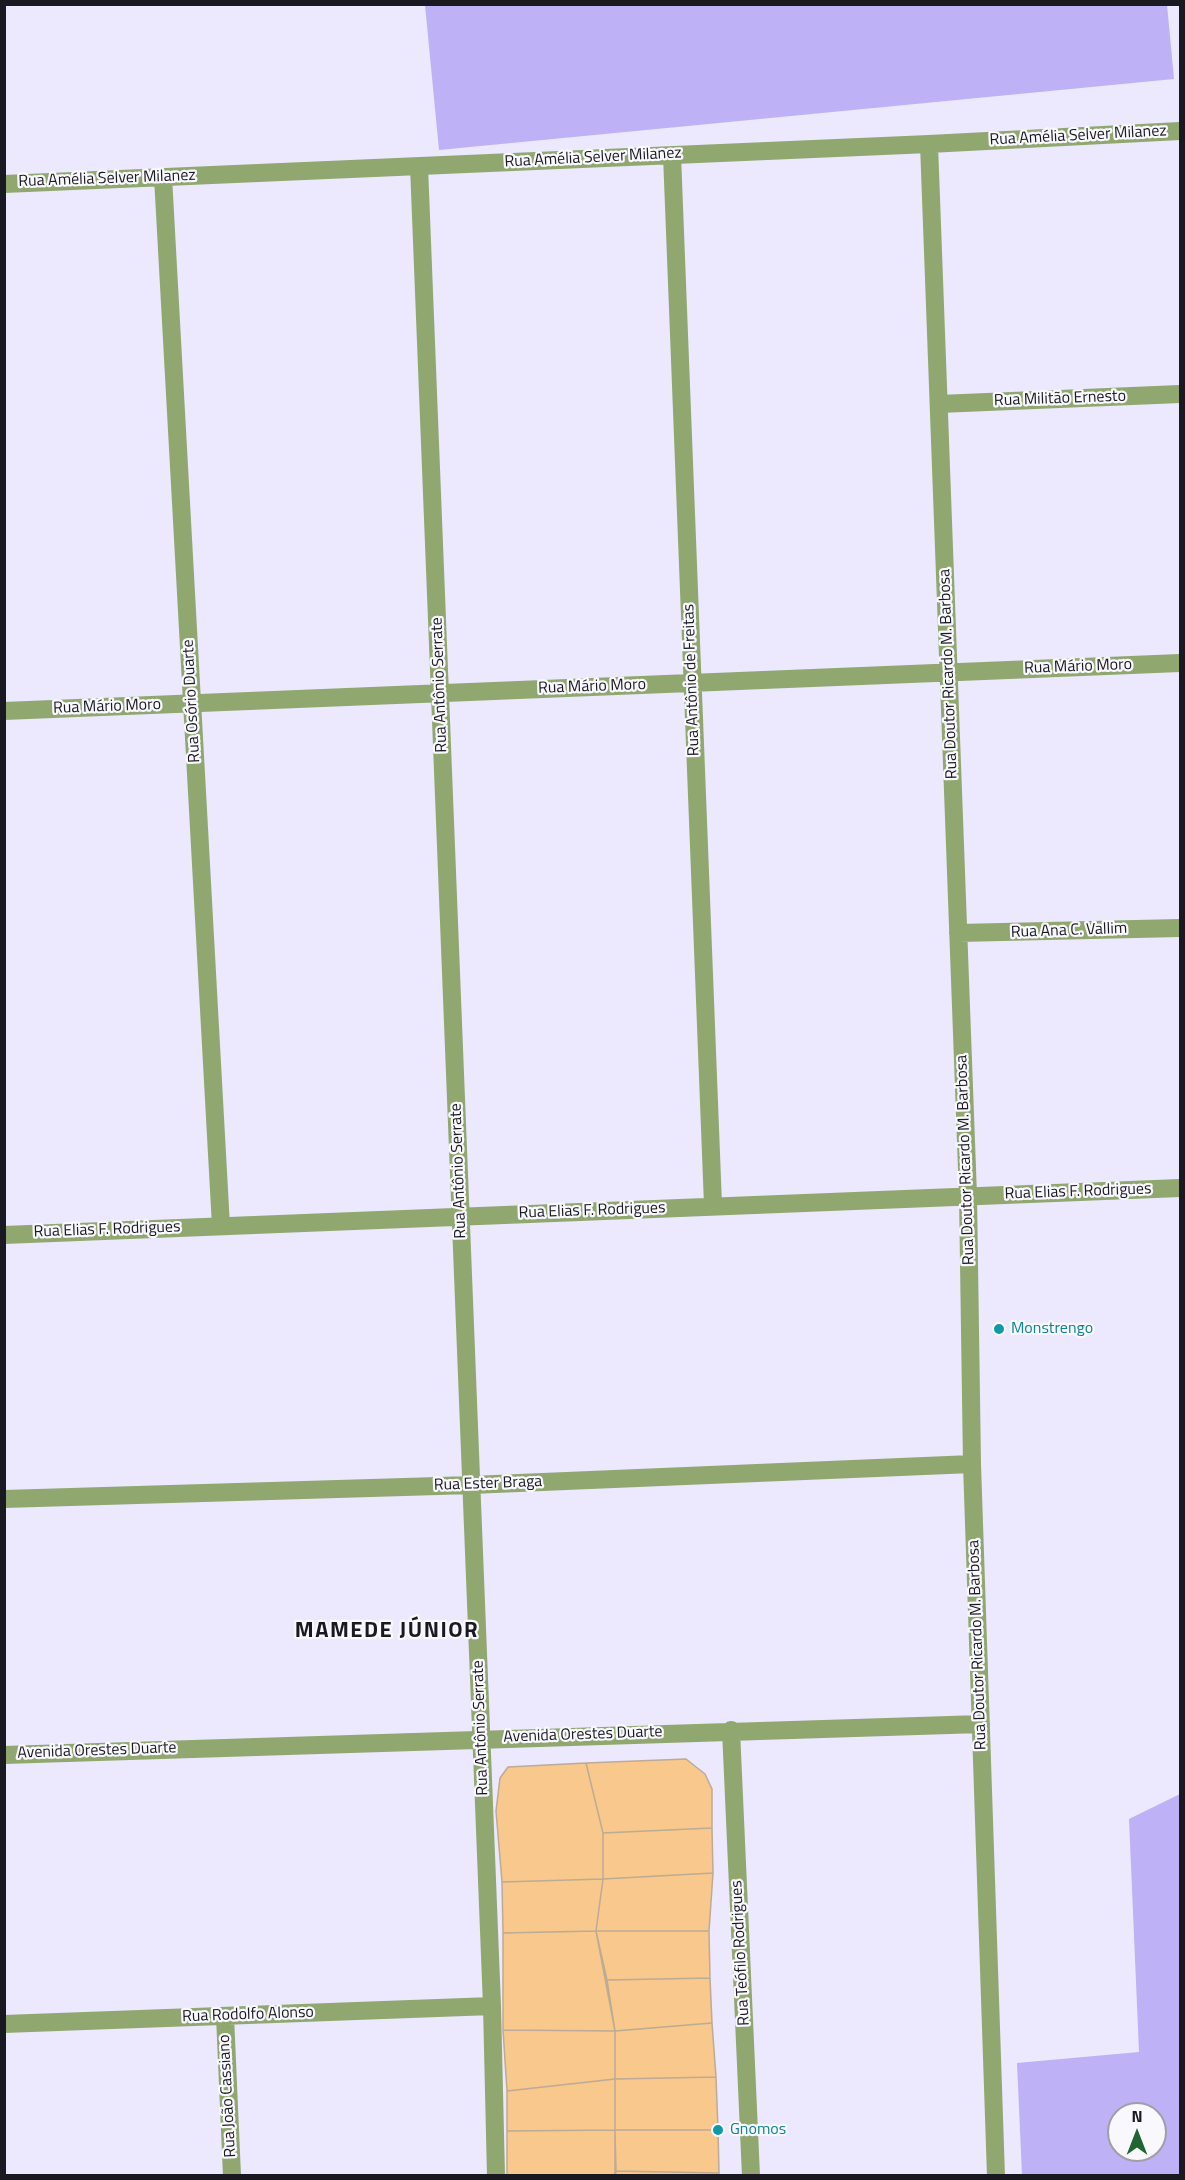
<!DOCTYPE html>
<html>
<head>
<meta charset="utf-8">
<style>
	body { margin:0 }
	#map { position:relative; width:1185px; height:2180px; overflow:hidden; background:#ece8fe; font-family:"Titillium Web",sans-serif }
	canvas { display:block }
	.frame { position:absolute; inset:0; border:6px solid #1a1922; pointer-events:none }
	.north { position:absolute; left:1107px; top:2102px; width:60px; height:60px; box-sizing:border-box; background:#f9f8fd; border:2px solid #a09fa5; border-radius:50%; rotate:0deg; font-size:16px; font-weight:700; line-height:24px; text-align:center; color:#1a1922 }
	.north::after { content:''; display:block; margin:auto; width:21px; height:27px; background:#1f6632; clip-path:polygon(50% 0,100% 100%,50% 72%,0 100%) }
</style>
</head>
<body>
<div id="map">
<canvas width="1185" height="2180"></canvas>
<div class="frame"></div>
<div class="north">N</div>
</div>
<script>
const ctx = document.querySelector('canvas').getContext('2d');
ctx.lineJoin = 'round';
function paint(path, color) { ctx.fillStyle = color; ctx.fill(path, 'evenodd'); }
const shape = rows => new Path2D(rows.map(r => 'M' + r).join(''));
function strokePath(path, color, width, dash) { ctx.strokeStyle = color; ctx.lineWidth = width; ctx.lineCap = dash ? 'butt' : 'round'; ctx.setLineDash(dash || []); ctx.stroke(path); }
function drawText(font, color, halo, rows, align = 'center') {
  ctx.font = font + ' "Titillium Web",sans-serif'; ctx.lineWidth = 4.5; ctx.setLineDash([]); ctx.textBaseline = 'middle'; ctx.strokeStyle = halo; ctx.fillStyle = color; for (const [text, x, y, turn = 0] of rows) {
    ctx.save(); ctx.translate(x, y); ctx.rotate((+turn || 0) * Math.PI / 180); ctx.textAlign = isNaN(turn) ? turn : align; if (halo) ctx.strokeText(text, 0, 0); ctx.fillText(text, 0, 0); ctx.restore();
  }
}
paint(shape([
	[425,5,1167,5,1174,79,439,150],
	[1180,1794,1180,2175,1022,2175,1017,2063,1139,2052,1129,1819],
	[1119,2114,1155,2114,1155,2150,1119,2150]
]), '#beb1f6');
const building = shape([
	[686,1759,705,1774,712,1789,712,1828,603,1833,586,1763,686,1759],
	[586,1763,603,1833,603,1879,502,1882,496,1811,500,1778,508,1767,586,1763],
	[712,1828,713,1873,603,1879,603,1833,712,1828],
	[713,1873,709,1931,596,1931,603,1879,713,1873],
	[603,1879,596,1931,503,1933,502,1882,603,1879],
	[596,1931,709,1931,710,1978,607,1980,596,1931],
	[596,1931,615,2031,503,2030,503,1933,596,1931],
	[710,1978,712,2023,615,2031,607,1980,710,1978],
	[712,2023,716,2077,615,2079,615,2031,712,2023],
	[503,2030,615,2031,615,2079,507,2091,503,2030],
	[716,2077,718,2130,615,2130,615,2079,716,2077],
	[615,2079,615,2130,507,2131,507,2091,615,2079],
	[615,2130,718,2130,719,2173,616,2171,615,2130],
	[615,2130,615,2176,507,2176,507,2131,615,2130],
	[616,2171,719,2173,718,2176,615,2176,616,2171]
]);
paint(building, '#f8c88c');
strokePath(building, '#bcab95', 1.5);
strokePath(shape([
	[929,144,968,1195,972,1464,996,2176],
	[672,155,713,1205],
	[419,166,492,2006,496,2176],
	[163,177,221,1226],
	[4,184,929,144,1180,131],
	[939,404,1180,394],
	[4,711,1180,663],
	[958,933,1180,928],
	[4,1235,1180,1188],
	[4,1499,471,1485,972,1464],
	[731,1730,751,2176],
	[4,1755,981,1724],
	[225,2016,232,2176],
	[4,2024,492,2006]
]), '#90a770', 18);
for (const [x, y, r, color] of [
	[999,1329,6,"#0f9aa8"],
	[718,2130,6,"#0f9aa8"]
]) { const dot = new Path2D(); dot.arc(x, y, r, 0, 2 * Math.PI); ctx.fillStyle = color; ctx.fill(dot); strokePath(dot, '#f9f8fd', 2); }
drawText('16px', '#1a1922', '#f9f8fd', [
	["Rua Amélia Selver Milanez",1078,136,-3],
	["Rua Amélia Selver Milanez",593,158,-3],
	["Rua Amélia Selver Milanez",107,179,-2],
	["Rua Militão Ernesto",1060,399,-2],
	["Rua Mário Moro",1078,667,-2],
	["Rua Doutor Ricardo M. Barbosa",949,674,-92],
	["Rua Antônio de Freitas",692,680,-92],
	["Rua Antônio Serrate",440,685,-92],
	["Rua Mário Moro",592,687,-2],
	["Rua Osório Duarte",192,701,-93],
	["Rua Mário Moro",107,707,-2],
	["Rua Ana C. Vallim",1069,931,-2],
	["Rua Doutor Ricardo M. Barbosa",966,1160,-92],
	["Rua Antônio Serrate",459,1171,-92],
	["Rua Elias F. Rodrigues",1078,1192,-2],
	["Rua Elias F. Rodrigues",592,1211,-2],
	["Rua Elias F. Rodrigues",107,1230,-2],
	["Rua Ester Braga",488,1484,-2],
	["Rua Doutor Ricardo M. Barbosa",978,1645,-92],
	["Rua Antônio Serrate",481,1728,-92],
	["Avenida Orestes Duarte",583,1735,-2],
	["Avenida Orestes Duarte",97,1751,-2],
	["Rua Teófilo Rodrigues",741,1953,-93],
	["Rua Rodolfo Alonso",248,2015,-2],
	["Rua João Cassiano",228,2096,-93]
]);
drawText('16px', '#0d838f', '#f9f8fd', [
	["Monstrengo",1011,1329],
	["Gnomos",730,2130]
], 'left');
ctx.letterSpacing = '1.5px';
drawText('bold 22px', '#1a1922', '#f9f8fd', [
	["MAMEDE JÚNIOR",387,1632]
]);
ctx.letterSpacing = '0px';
</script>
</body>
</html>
